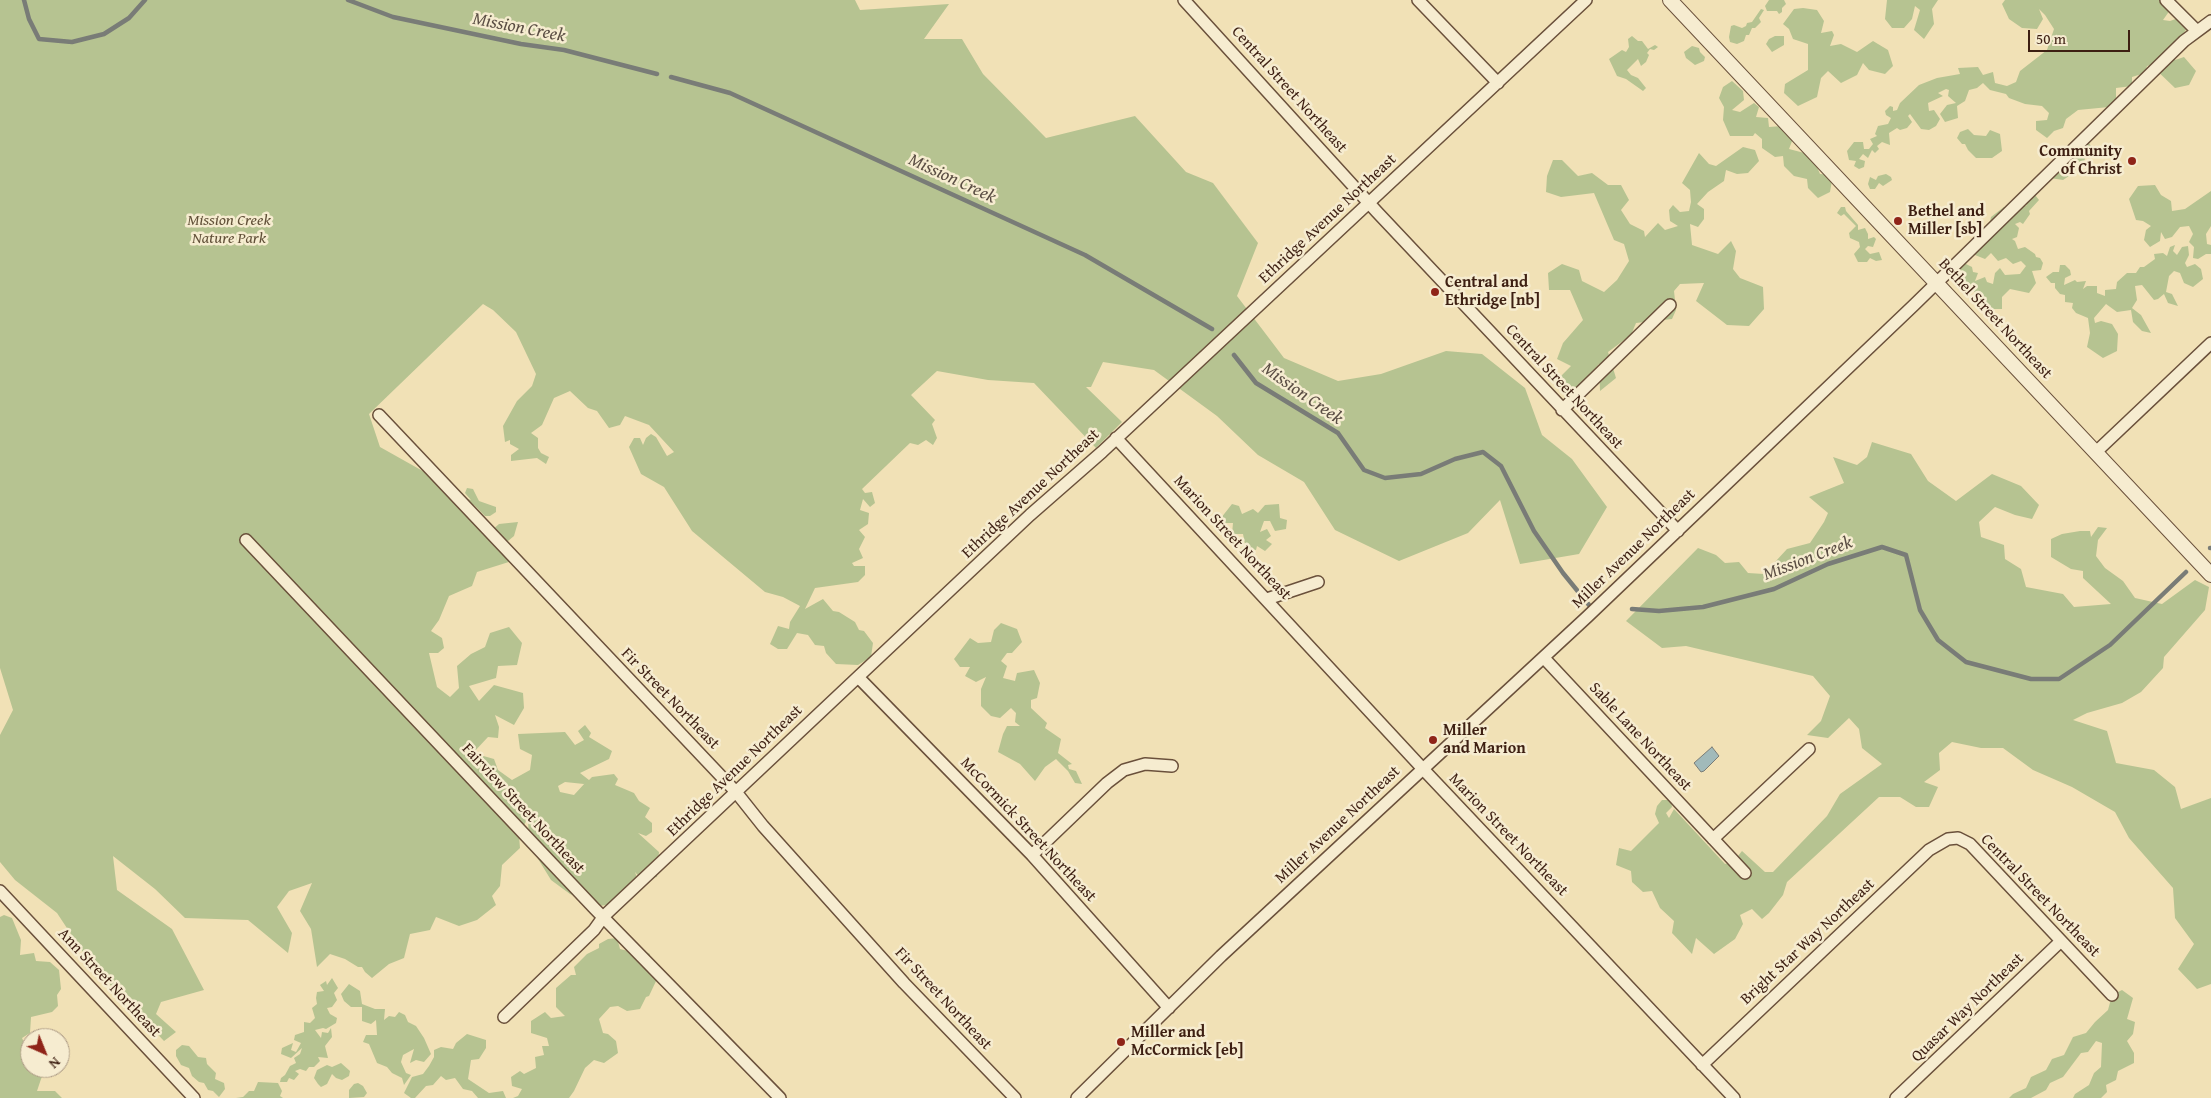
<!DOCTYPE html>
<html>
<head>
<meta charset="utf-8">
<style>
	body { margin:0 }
	#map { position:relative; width:2211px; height:1098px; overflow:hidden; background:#f1e1b6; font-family:"Gentium Book Plus",serif }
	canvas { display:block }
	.north { position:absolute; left:20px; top:1028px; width:50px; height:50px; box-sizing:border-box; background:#f6ecd0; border:1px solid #ac9a84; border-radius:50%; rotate:136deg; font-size:14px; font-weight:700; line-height:20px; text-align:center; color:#3d1f12 }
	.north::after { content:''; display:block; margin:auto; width:18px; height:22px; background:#8f2418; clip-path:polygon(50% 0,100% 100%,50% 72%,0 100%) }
	.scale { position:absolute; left:2028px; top:30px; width:102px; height:22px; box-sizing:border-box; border:2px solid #3d1f12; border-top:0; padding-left:6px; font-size:15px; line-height:18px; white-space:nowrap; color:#3d1f12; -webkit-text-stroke:4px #f6ecd0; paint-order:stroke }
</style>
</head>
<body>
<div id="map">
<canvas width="2211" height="1098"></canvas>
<div class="north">N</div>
<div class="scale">50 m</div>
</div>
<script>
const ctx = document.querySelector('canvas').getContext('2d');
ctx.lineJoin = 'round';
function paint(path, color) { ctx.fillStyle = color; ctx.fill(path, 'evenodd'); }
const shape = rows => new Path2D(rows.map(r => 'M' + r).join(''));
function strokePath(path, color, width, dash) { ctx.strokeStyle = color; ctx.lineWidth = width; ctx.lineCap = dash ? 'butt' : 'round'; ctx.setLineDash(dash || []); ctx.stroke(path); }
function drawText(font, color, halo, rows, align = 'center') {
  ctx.font = font + ' "Gentium Book Plus",serif'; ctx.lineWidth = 5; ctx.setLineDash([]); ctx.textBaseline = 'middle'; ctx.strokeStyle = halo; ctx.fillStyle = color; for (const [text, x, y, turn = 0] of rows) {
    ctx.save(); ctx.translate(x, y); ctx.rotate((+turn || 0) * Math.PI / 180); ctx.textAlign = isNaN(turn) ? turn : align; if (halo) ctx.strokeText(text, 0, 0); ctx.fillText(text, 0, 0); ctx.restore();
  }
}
paint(shape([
	[0,0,855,0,860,10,949,4,924,39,962,39,983,74,1046,138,1135,116,1186,172,1213,183,1258,243,1237,296,1284,358,1338,381,1381,374,1446,351,1482,354,1525,388,1542,435,1572,459,1607,507,1579,554,1520,564,1500,500,1468,533,1399,561,1335,530,1304,482,1258,455,1217,416,1154,370,1103,362,1091,387,1086,387,1122,422,1096,448,1034,383,988,380,937,371,911,395,935,420,932,424,937,438,933,445,926,440,918,445,910,443,862,489,865,493,872,492,875,503,870,507,863,499,860,510,869,513,868,524,859,530,865,537,859,549,863,558,852,563,854,566,865,566,865,575,858,582,815,588,805,609,823,599,833,611,839,612,855,622,859,630,864,631,873,643,871,657,858,665,836,664,826,653,824,646,815,645,808,635,797,633,787,649,778,649,770,644,778,626,789,629,790,622,800,606,783,597,765,592,692,531,664,487,641,474,629,447,634,438,640,438,643,445,646,438,651,434,656,437,667,456,674,452,649,425,625,416,620,425,609,428,597,411,588,408,570,391,554,398,542,425,531,433,538,438,538,448,541,453,549,457,546,464,537,458,511,461,511,455,519,449,510,444,510,440,505,442,503,426,517,401,532,386,536,374,516,332,493,310,483,304,369,414,380,447,437,479,445,494,450,493,471,500,465,493,467,488,473,489,479,501,496,507,496,512,490,516,485,516,474,505,465,513,468,519,476,517,491,531,499,524,518,522,514,536,508,541,512,561,477,572,472,586,449,596,439,620,431,631,442,638,444,648,438,653,429,653,437,687,450,697,459,688,457,666,471,654,485,647,490,633,509,627,522,643,517,665,498,666,496,678,469,686,479,701,494,685,523,693,524,708,514,725,495,715,499,727,498,738,488,737,473,753,494,759,498,770,512,780,530,770,532,755,520,749,518,734,565,732,575,745,584,740,578,731,585,725,591,733,589,737,612,751,609,759,580,773,589,780,592,777,614,774,618,779,615,785,634,793,639,801,650,808,645,817,652,823,652,832,646,836,638,833,659,852,657,877,641,879,635,872,638,880,626,902,586,908,584,900,570,894,551,880,529,844,528,817,519,836,520,848,502,865,500,886,492,896,496,905,477,920,459,926,436,917,430,930,410,934,404,958,389,964,372,978,365,972,362,967,358,967,345,959,330,954,317,967,311,929,300,911,312,883,289,891,277,907,292,933,288,953,248,920,185,918,155,889,113,856,117,890,172,929,204,990,161,1002,156,1014,176,1032,164,1041,92,966,57,913,15,880,0,862,0,735,13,710,0,668],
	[565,782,584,784,585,783,574,795,560,792,558,786],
	[1769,0,1784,0,1786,4,1782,8,1782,12,1779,14,1777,11,1767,11,1765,6],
	[1887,0,1938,0,1932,9,1934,24,1924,39,1914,30,1920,10,1915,6,1912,19,1904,28,1892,28,1885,19],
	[2005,0,2175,0,2175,3,2163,20,2170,21,2187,15,2187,28,2180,39,2174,43,2177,52,2175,60,2184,57,2196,71,2189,85,2175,88,2151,65,2147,66,2145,73,2132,77,2132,86,2116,88,2116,98,2109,107,2078,110,2066,119,2063,128,2054,131,2047,138,2036,130,2036,121,2047,120,2049,113,2042,106,2025,104,2009,98,2006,94,1990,90,1983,83,1977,88,1969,90,1965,101,1957,106,1958,118,1945,122,1940,114,1947,105,1956,103,1948,96,1949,90,1946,89,1938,93,1943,96,1928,103,1929,111,1934,110,1940,119,1936,126,1929,130,1921,129,1910,114,1908,116,1912,122,1907,128,1900,130,1897,128,1889,133,1890,145,1882,142,1877,146,1879,149,1875,153,1872,150,1868,158,1863,154,1859,159,1865,161,1864,167,1859,169,1854,166,1856,161,1849,160,1847,151,1854,142,1863,142,1864,149,1869,149,1873,144,1870,139,1877,136,1875,134,1878,126,1888,124,1891,118,1886,115,1885,111,1890,106,1893,107,1893,111,1897,110,1900,103,1919,85,1937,78,1960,74,1958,68,1978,67,1983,75,1993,72,1995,83,2007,86,2016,82,2020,71,2047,50,2054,29,2045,15,2039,9,2043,19,2037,29,2022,28,2009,19,2002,4],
	[1803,8,1817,10,1824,21,1821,33,1832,31,1834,35,1830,46,1841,44,1857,52,1873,41,1888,50,1893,66,1885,74,1869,70,1863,63,1857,75,1841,83,1828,71,1821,78,1817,97,1798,106,1784,93,1785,84,1808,70,1808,44,1793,39,1789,29,1783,24,1794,9],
	[1761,9,1764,10,1759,18,1761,22,1755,28,1752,28,1749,35,1746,35,1744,41,1737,44,1730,42,1729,37,1731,26,1734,25,1742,28,1746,26,1747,23,1752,22],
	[1632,36,1638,41,1642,41,1648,49,1655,45,1658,47,1654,50,1650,49,1647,53,1649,55,1646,62,1641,66,1638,59,1627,70,1631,75,1638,78,1646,88,1643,91,1626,79,1617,76,1609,59,1622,50,1626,52,1629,47,1628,39],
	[1775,36,1784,36,1784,45,1772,52,1766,44,1769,39],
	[1692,46,1699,48,1700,52,1705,57,1704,61,1695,65,1686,58,1684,52],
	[1732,81,1743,91,1744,100,1732,110,1740,112,1754,103,1759,107,1756,117,1768,118,1769,127,1782,126,1794,136,1789,149,1812,155,1820,174,1833,175,1830,192,1818,198,1808,188,1807,179,1794,176,1784,166,1783,156,1775,157,1762,148,1762,139,1755,133,1753,136,1730,136,1723,120,1724,107,1719,98,1723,87],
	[1968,129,1974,135,1986,136,1990,130,2000,134,2002,151,1992,158,1976,158,1968,150,1965,144,1962,144,1957,138,1960,132],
	[2083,142,2089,143,2092,148,2092,155,2083,153,2085,159,2080,169,2072,170,2072,174,2063,180,2050,178,2063,164,2069,164,2072,155],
	[1743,147,1755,150,1759,161,1748,173,1737,174,1726,170,1724,181,1708,192,1697,204,1704,209,1704,219,1698,227,1690,224,1692,245,1718,254,1731,241,1736,251,1733,269,1740,278,1763,287,1764,309,1749,326,1727,325,1696,301,1704,283,1680,284,1674,291,1676,310,1672,319,1636,323,1631,335,1608,352,1616,378,1600,391,1599,364,1575,392,1558,379,1571,366,1557,359,1563,343,1583,320,1570,290,1549,290,1548,273,1562,264,1579,270,1582,281,1604,292,1617,280,1629,261,1624,244,1614,240,1594,193,1561,197,1546,192,1547,176,1553,160,1562,160,1578,176,1592,173,1608,185,1621,185,1629,200,1621,210,1630,224,1644,231,1645,237,1658,223,1665,230,1678,226,1670,221,1669,210,1673,205,1680,212,1689,211,1691,202,1690,190,1682,183,1699,153,1709,164,1716,166],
	[1886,174,1891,177,1892,180,1883,186,1879,183,1875,189,1870,189,1868,184,1870,177,1876,180,1878,176],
	[2155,185,2161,195,2171,201,2172,211,2185,209,2211,191,2211,226,2206,234,2207,244,2211,245,2211,254,2206,254,2198,259,2193,258,2194,247,2189,242,2193,234,2189,226,2180,227,2172,237,2165,239,2161,232,2160,241,2150,247,2144,240,2146,230,2151,226,2143,221,2136,220,2129,199,2138,186],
	[2035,195,2039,200,2029,211,2030,214,2023,224,2020,222,2015,224,2019,228,2017,237,2012,239,2015,241,2018,249,2025,247,2035,254,2036,257,2040,258,2043,263,2041,270,2032,271,2036,283,2029,293,2010,289,2002,297,2002,309,1989,309,1980,301,1969,283,1959,285,1950,276,1964,263,1972,267,1973,272,1978,273,1975,281,1985,277,1987,282,1993,284,1995,273,2000,268,2005,275,2020,274,2026,266,2021,261,2013,264,2006,258,1998,261,1991,253,1985,259,1975,255,1977,239,1987,237,1991,217,2004,207,2012,215,2016,203,2026,206,2029,197],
	[1841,207,1845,207,1846,211,1858,225,1858,230,1865,228,1868,234,1868,239,1874,237,1876,239,1873,247,1868,246,1865,249,1870,254,1879,252,1882,260,1876,261,1870,258,1867,262,1858,262,1854,254,1860,247,1859,242,1850,238,1849,233,1856,226,1844,214,1841,216,1837,213],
	[2175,245,2173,251,2177,255,2182,247,2188,246,2189,255,2185,263,2187,267,2195,264,2201,269,2203,279,2193,287,2184,283,2180,273,2174,271,2169,276,2166,292,2172,294,2178,306,2168,303,2164,294,2158,299,2154,300,2142,285,2135,286,2137,300,2132,308,2141,315,2151,333,2142,331,2133,322,2131,310,2117,312,2106,304,2094,318,2095,323,2101,321,2112,324,2118,334,2117,351,2103,358,2087,347,2090,333,2088,318,2076,313,2072,308,2073,303,2065,302,2065,295,2060,294,2055,288,2055,283,2051,283,2046,277,2053,272,2059,272,2060,265,2065,265,2070,270,2071,275,2065,278,2064,285,2075,280,2077,282,2086,281,2083,289,2087,286,2097,286,2097,293,2105,296,2105,290,2116,289,2117,282,2127,273,2136,273,2140,267,2144,267,2155,259,2154,254,2163,253,2167,256,2170,247],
	[1872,442,1911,454,1928,481,1956,501,1992,474,2021,486,2039,505,2032,519,2015,515,1995,507,1979,522,1981,537,2004,545,2005,559,2021,569,2026,587,2063,594,2074,607,2111,604,2083,578,2083,571,2071,569,2051,557,2051,539,2062,534,2080,531,2090,531,2091,537,2098,527,2107,528,2098,540,2096,556,2105,568,2123,581,2135,598,2162,604,2195,580,2209,587,2205,610,2164,657,2163,668,2141,692,2122,703,2087,713,2073,720,2107,731,2116,763,2154,770,2175,787,2181,809,2211,798,2211,984,2197,989,2178,969,2194,944,2175,918,2173,888,2129,838,2115,812,2072,787,2033,770,2003,748,1981,748,1952,742,1939,753,1940,770,1924,782,1938,787,1929,807,1916,807,1900,797,1879,797,1787,882,1783,895,1769,913,1762,919,1752,909,1740,915,1743,924,1735,939,1714,954,1696,938,1692,954,1672,933,1674,921,1660,908,1652,891,1643,892,1632,882,1631,871,1616,865,1619,848,1631,851,1659,823,1655,814,1657,806,1662,800,1671,800,1672,807,1666,813,1669,818,1674,809,1725,864,1733,862,1745,880,1749,872,1738,856,1742,851,1765,872,1773,872,1827,816,1840,794,1882,764,1862,748,1859,729,1849,718,1828,738,1807,735,1821,721,1830,696,1813,676,1686,646,1662,648,1626,621,1698,548,1716,555,1725,563,1739,562,1748,573,1764,574,1787,549,1810,543,1824,522,1828,513,1809,497,1844,483,1833,457,1857,465,1867,457],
	[1232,504,1239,506,1242,514,1253,509,1258,513,1265,505,1279,504,1280,518,1287,520,1286,529,1275,531,1270,521,1264,521,1260,532,1267,529,1271,536,1266,540,1272,544,1265,551,1257,546,1256,550,1246,549,1243,534,1232,534,1233,523,1225,523,1221,518],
	[1001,623,1017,629,1022,642,1012,653,1007,653,1001,661,1007,666,1003,678,1015,681,1017,673,1034,670,1040,683,1037,698,1031,700,1031,708,1047,723,1045,728,1061,739,1058,753,1072,764,1068,765,1069,769,1076,771,1082,784,1075,783,1068,771,1056,759,1045,767,1035,781,1020,764,998,752,1003,734,1007,726,1020,726,1015,722,1016,713,1011,708,1000,718,991,716,981,706,981,689,986,677,976,682,965,676,970,667,960,667,954,659,970,638,978,643,991,642,994,630],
	[4,915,12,918,21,940,20,955,34,953,36,961,50,962,59,970,61,989,57,995,58,1006,52,1012,31,1017,30,1033,22,1038,30,1055,30,1068,43,1068,44,1070,37,1091,55,1091,62,1098,0,1098,0,917],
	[617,938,620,949,628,951,641,949,650,954,651,976,657,979,649,996,646,997,640,1009,627,1011,618,1006,610,1007,599,1019,603,1033,608,1034,616,1041,618,1053,604,1063,594,1060,585,1068,574,1091,569,1098,513,1098,518,1096,522,1089,512,1086,511,1077,520,1071,524,1074,536,1068,535,1057,544,1055,542,1046,549,1046,547,1038,531,1033,531,1021,545,1012,551,1018,565,1016,556,1007,556,988,571,975,576,975,574,967,587,954,599,948,599,944,608,939],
	[332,978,338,988,334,993,337,1000,332,1007,327,1008,330,1014,337,1018,336,1023,326,1029,323,1028,315,1030,321,1038,322,1032,328,1033,331,1028,332,1037,325,1046,328,1058,318,1057,320,1061,314,1067,309,1067,306,1071,300,1069,295,1071,299,1074,294,1080,289,1078,287,1082,280,1082,281,1078,285,1075,290,1066,296,1063,294,1058,300,1054,302,1048,291,1058,281,1054,282,1048,293,1043,291,1050,296,1052,301,1043,294,1040,295,1035,304,1032,304,1022,310,1023,315,1018,312,1008,317,1004,316,998,317,992,324,991,320,985,326,981,327,985],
	[349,984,360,991,362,1004,375,1009,385,1009,384,1020,389,1016,395,1017,399,1012,405,1015,408,1022,416,1026,424,1038,431,1054,424,1062,416,1060,410,1063,414,1049,403,1055,401,1062,406,1073,411,1075,404,1085,402,1078,392,1073,387,1067,377,1063,369,1044,363,1042,366,1035,377,1035,376,1020,371,1024,362,1021,362,1007,351,1007,344,1001,341,994],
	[2122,990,2133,998,2127,1019,2135,1022,2133,1034,2127,1041,2134,1053,2134,1063,2118,1071,2116,1080,2106,1085,2107,1092,2101,1098,2073,1098,2075,1094,2089,1085,2094,1073,2101,1067,2102,1043,2096,1041,2088,1052,2081,1053,2063,1077,2050,1083,2046,1090,2031,1098,2009,1098,2013,1094,2026,1088,2031,1077,2046,1070,2052,1059,2064,1055,2073,1037,2086,1033,2095,1022,2108,1010,2112,995],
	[467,1034,486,1040,486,1048,479,1059,471,1060,468,1079,489,1093,503,1091,506,1098,478,1098,472,1091,463,1089,455,1078,446,1080,441,1076,433,1085,426,1086,415,1098,411,1098,404,1093,412,1077,423,1074,429,1066,434,1057,434,1050,441,1047,453,1049,456,1043],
	[182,1045,189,1046,198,1057,206,1058,207,1064,216,1073,215,1079,224,1083,225,1089,219,1097,213,1091,208,1090,204,1083,199,1082,192,1076,189,1068,181,1065,176,1056,176,1050],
	[341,1063,350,1071,349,1076,342,1080,336,1078,332,1074,327,1084,321,1087,318,1084,314,1078,317,1070,327,1065,332,1067],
	[258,1082,278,1083,282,1091,280,1096,283,1098,236,1098,243,1097,249,1091,254,1091],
	[358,1083,363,1086,367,1093,364,1097,349,1098,349,1090,354,1084]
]), '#b6c391');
const water = shape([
	[1712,747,1719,756,1704,771,1701,772,1694,763,1712,747]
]);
paint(water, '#a1baba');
strokePath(water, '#797c77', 1);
strokePath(shape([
	[24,0,29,19,39,39,72,42,104,34,129,18,145,0],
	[348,0,393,17,521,44,564,50,657,74],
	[671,77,730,93,1085,255,1212,329],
	[1234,355,1256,383,1338,433,1364,470,1385,478,1421,474,1455,459,1483,452,1501,466,1534,531,1563,573,1589,605],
	[2210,548,2211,548],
	[1632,609,1659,611,1703,607,1774,589,1828,564,1882,547,1906,555,1920,610,1938,640,1966,662,2031,679,2059,679,2110,645,2186,572]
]), '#797c77', 4.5);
const minor = shape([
	[1184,0,1377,212,1678,531],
	[1418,0,1498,83],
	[2166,0,2197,31],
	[1562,410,1670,305],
	[379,415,736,792,763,826,904,983,1015,1098],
	[1116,438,1423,769,1734,1098],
	[2096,452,2211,343],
	[246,540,595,909,780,1098],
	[1267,599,1318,582],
	[1544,658,1745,873],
	[858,677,1032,855,1169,1008],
	[1713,839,1809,749],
	[1032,855,1107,783,1124,770,1145,764,1172,766],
	[0,891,194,1098],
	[504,1017,594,930,604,916,1030,515,1102,452,1586,0],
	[1702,1065,1929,850,1948,839,1958,838,1970,844,2112,995],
	[1077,1098,1221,956,1587,617,1914,305,2184,41,2211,21],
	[1896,1098,2061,941]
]);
const tertiary = shape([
	[1670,0,2211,575]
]);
strokePath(minor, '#6a503b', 14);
strokePath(tertiary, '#6a503b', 16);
strokePath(minor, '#f6ecd0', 11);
strokePath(tertiary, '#f6ecd0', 14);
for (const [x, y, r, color] of [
	[2132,161,5,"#8f2418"],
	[1898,221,5,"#8f2418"],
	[1435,292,5,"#8f2418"],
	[1433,740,5,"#8f2418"],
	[1121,1042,5,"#8f2418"]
]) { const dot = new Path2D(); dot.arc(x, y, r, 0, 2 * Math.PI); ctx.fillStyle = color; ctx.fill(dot); strokePath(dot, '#f6ecd0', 2); }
drawText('16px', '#3d1f12', '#f6ecd0', [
	["Central Street Northeast",1289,90,48],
	["Ethridge Avenue Northeast",1328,219,-43],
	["Bethel Street Northeast",1995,319,47],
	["Central Street Northeast",1564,387,47],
	["Ethridge Avenue Northeast",1031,494,-43],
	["Marion Street Northeast",1232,538,47],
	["Miller Avenue Northeast",1634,549,-44],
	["Fir Street Northeast",670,699,46],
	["Sable Lane Northeast",1640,737,47],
	["Ethridge Avenue Northeast",735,771,-44],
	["Fairview Street Northeast",523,809,47],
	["Miller Avenue Northeast",1338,825,-43],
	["McCormick Street Northeast",1028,830,47],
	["Marion Street Northeast",1508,835,46],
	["Central Street Northeast",2040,896,46],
	["Bright Star Way Northeast",1808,942,-43],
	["Ann Street Northeast",109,983,47],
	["Fir Street Northeast",943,999,47],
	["Quasar Way Northeast",1968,1008,-44]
]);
drawText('bold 16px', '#3d1f12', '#f6ecd0', [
	["Community",2122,152,"right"],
	["of Christ",2122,170,"right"],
	["Bethel and",1908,212],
	["Miller [sb]",1908,230],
	["Central and",1445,283],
	["Ethridge [nb]",1445,301],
	["Miller",1443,731],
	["and Marion",1443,749],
	["Miller and",1131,1033],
	["McCormick [eb]",1131,1051]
], 'left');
drawText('italic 16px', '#615038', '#f6ecd0', [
	["Mission Creek",229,221],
	["Nature Park",229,239]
]);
drawText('italic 18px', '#5b4e44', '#f6ecd0', [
	["Mission Creek",519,28,11],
	["Mission Creek",952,179,25],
	["Mission Creek",1302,394,35],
	["Mission Creek",1808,559,-21]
]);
</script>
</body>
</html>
